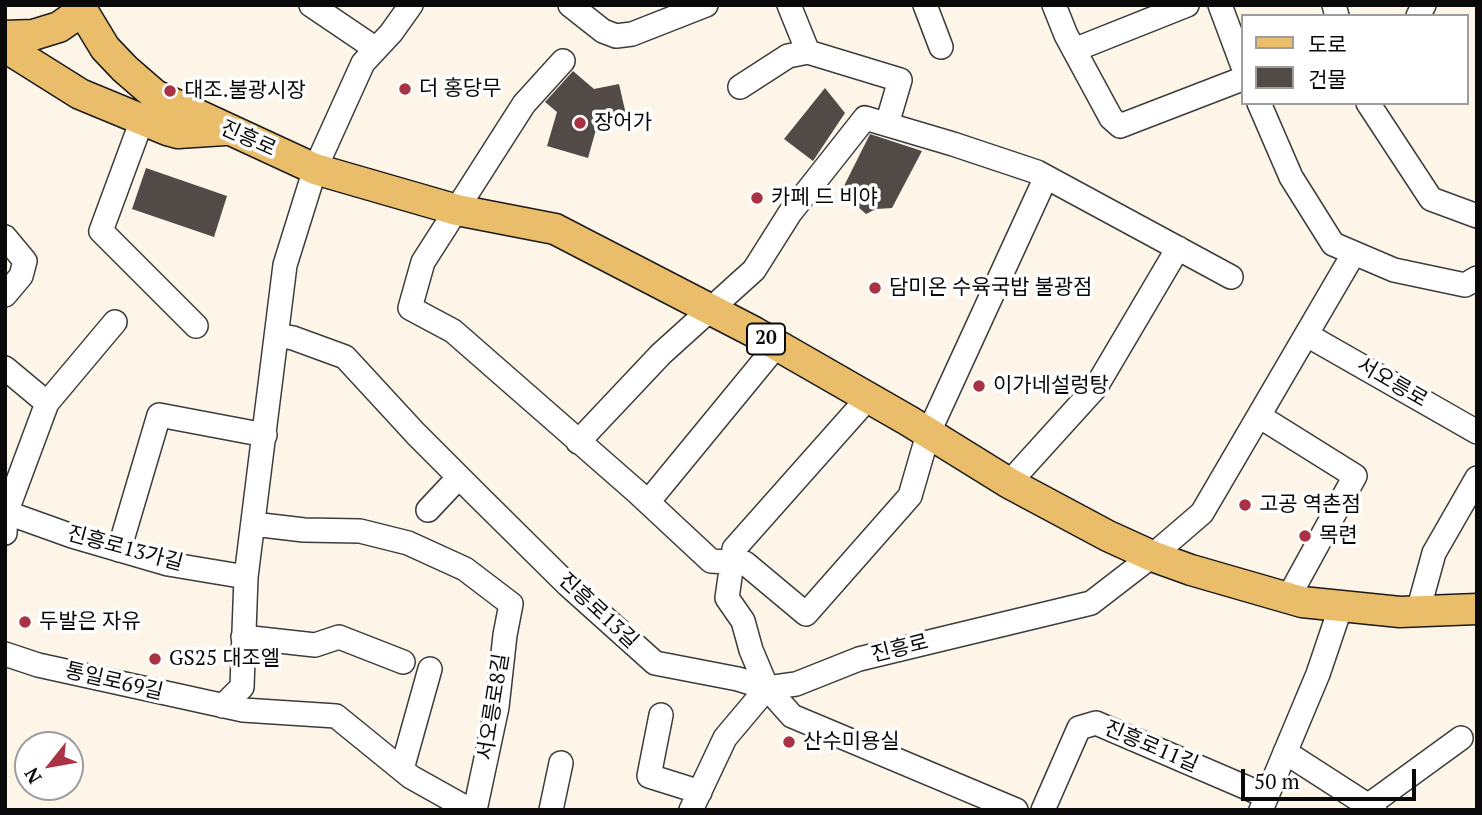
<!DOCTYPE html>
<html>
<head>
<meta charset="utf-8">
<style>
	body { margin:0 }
	#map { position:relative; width:1482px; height:815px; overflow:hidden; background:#fdf6e8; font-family:"PT Serif","Noto Sans KR",serif }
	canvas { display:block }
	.frame { position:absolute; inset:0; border:7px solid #090909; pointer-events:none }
	.legend { position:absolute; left:1241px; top:14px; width:228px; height:91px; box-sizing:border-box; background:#fff; border:2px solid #9d9d9d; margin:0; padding:9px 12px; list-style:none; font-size:21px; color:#090909 }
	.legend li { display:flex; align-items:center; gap:14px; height:35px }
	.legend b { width:35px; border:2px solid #9d9d9d }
	.north { position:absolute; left:14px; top:731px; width:70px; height:70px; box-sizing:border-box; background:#fff; border:2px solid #9d9d9d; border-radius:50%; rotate:239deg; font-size:19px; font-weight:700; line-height:28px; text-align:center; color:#090909 }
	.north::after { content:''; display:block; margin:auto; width:24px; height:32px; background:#a93244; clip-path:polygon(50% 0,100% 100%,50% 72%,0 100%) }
	.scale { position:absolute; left:1241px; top:769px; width:175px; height:32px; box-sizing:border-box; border:4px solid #090909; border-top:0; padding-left:9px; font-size:21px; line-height:24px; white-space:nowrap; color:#090909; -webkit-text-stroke:5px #fff; paint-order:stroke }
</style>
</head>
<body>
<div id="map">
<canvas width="1482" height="815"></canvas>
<div class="frame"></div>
<ul class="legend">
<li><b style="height:9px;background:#eabd6b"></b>도로</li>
<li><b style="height:19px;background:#514a47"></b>건물</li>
</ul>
<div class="north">N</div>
<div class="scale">50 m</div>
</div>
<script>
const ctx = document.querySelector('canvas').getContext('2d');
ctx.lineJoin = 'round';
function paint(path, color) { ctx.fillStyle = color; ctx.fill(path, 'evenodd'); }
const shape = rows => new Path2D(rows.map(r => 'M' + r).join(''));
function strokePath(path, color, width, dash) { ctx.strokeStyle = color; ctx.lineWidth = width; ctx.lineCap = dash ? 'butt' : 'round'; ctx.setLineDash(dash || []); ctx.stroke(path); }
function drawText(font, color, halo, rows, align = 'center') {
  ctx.font = font + ' "PT Serif","Noto Sans KR",serif'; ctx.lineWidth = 7; ctx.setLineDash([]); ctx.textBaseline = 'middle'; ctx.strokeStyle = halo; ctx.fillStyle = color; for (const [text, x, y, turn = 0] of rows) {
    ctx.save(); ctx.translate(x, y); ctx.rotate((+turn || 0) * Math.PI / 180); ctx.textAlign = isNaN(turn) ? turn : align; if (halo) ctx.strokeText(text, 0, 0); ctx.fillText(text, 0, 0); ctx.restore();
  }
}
paint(shape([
	[573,71,594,89,619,84,627,119,597,126,588,158,547,146,557,112,545,102],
	[825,88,845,113,813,161,784,139],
	[870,134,922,151,892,208,876,209,866,214,841,192],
	[146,168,227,196,214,237,132,209]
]), '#514a47');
const minor = shape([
	[311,5,376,49],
	[570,5,603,31,616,36,632,34,706,5],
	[789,5,808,52,900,80,887,124],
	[925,5,941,47],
	[1054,5,1066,35,1111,118,1120,126,1242,79],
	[1220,5,1242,64],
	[1334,5,1337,16],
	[1418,16,1424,5],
	[1074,50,1187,5],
	[563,61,524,104,423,262,410,308,453,331,637,492,711,561,745,563,806,614,910,496,928,434,1046,177],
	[740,87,788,56,808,52],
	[1259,103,1291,177,1333,244,1394,270,1465,285,1477,278],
	[1368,103,1431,199,1477,216],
	[142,120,101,231,196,326],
	[5,237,25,261,21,276,5,295],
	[277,335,293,338,345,357,416,434,477,495,568,585,655,663,738,679,767,688,796,684,859,659,1091,603,1152,556,1202,513,1354,253],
	[1307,335,1477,432],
	[5,368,47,403],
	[868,398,734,549,727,598,743,621,751,650,767,688,792,716,1016,810],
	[1259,416,1355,476,1288,598],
	[578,442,661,354,754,270,790,213,865,118,953,144,1037,172,1231,277],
	[1009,483,1096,387,1178,248],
	[648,502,777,345],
	[428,510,459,477],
	[5,512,72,536,168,564,246,577],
	[253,524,304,530,360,531,408,543,465,569,511,604,505,635,497,707,475,810],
	[5,533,6,513,47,403,115,322],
	[119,550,159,415,265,435],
	[1418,611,1434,553,1477,478],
	[243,637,315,645,339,637,403,662],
	[5,654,38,665,243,710,336,716,411,777,470,810],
	[223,706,242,687,246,577,285,265,315,169,363,63,391,33,411,5],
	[661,715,649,776,700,792],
	[1285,752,1375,810],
	[402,769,430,669],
	[551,810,561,763],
	[691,810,725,738,767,688],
	[1043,810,1079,728,1096,723,1266,796],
	[1261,810,1318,674,1341,606],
	[1362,810,1461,738]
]);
const major = shape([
	[79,5,105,48,125,69,155,95,315,169,457,210,555,229,754,332,909,421,1009,483,1108,536,1152,556,1191,570,1302,602,1400,612,1477,609],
	[5,36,33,35,59,27,82,11],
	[5,47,80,94,167,130,178,133,225,130]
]);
strokePath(minor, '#3c3c3c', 26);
strokePath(major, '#1a1a1a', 33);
strokePath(minor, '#fff', 23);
strokePath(major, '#eabd6b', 30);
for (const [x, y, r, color] of [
	[405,89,7,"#a93244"],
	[170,91,7,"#a93244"],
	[580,123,7,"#a93244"],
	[757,198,7,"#a93244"],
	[875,288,7,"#a93244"],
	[979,386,7,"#a93244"],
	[1245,505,7,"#a93244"],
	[1305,536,7,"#a93244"],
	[25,622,7,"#a93244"],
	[155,659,7,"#a93244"],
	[789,742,7,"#a93244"]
]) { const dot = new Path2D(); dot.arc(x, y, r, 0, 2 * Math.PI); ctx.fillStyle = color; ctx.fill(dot); strokePath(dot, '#fff', 2.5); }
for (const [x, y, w] of [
	[766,339,38]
]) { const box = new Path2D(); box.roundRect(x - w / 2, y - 15.5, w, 31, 5); ctx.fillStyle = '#fff'; ctx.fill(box); strokePath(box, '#090909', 2); }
drawText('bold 19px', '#090909', null, [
	["20",766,339]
]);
drawText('21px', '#090909', '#fff', [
	["더 홍당무",419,89],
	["대조.불광시장",184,91],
	["장어가",594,123],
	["카페 드 비야",771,198],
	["담미온 수육국밥 불광점",889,288],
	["이가네설렁탕",993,386],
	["고공 역촌점",1259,505],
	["목련",1319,536],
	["두발은 자유",39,622],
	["GS25 대조엘",169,659],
	["산수미용실",803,742]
], 'left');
drawText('21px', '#090909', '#fff', [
	["진흥로",248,139,24],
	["서오릉로",1392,383,30],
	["진흥로13가길",125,549,15],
	["진흥로13길",598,611,43],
	["진흥로",900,649,-14],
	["통일로69길",114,682,13],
	["서오릉로8길",494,707,-81],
	["진흥로11길",1151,747,23]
]);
</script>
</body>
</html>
